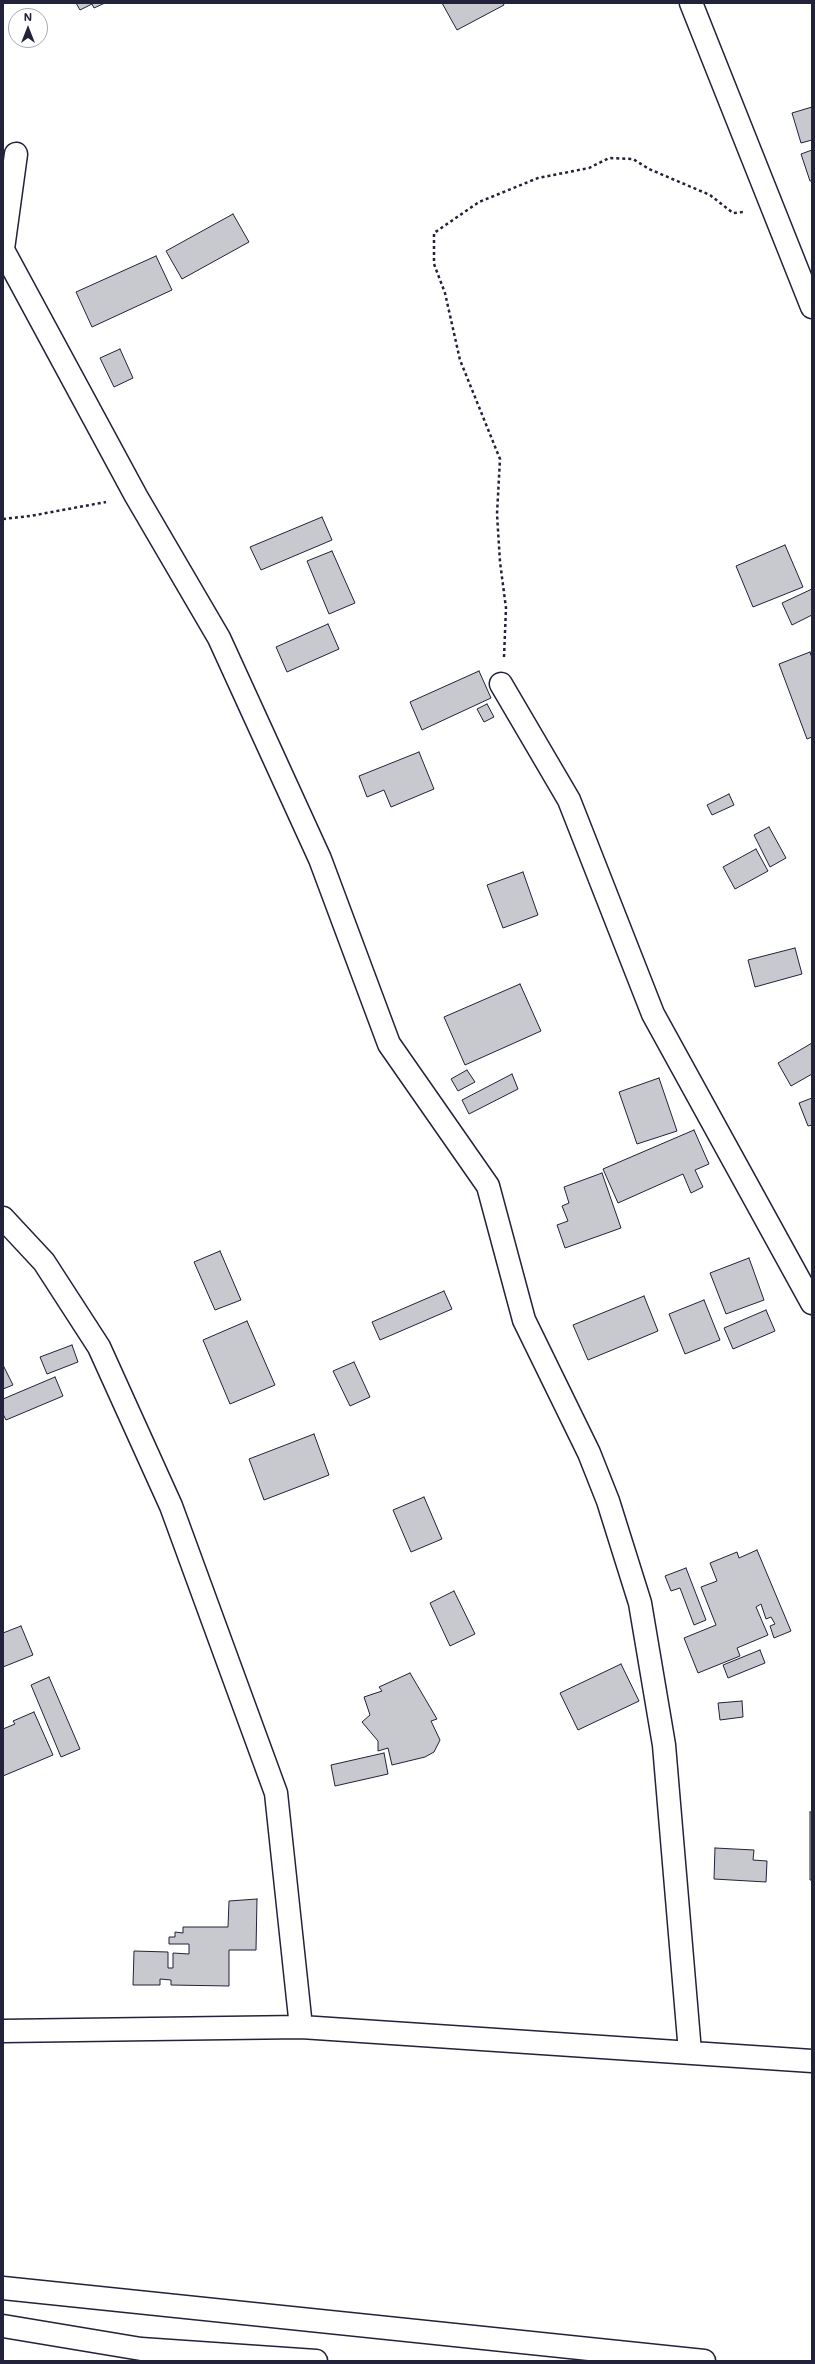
<!DOCTYPE html>
<html>
<head>
<meta charset="utf-8">
<style>
	body { margin:0 }
	#map { position:relative; width:815px; height:2364px; overflow:hidden; background:#fff; font-family:Mali,sans-serif }
	canvas { display:block }
	.frame { position:absolute; inset:0; border:4px solid #22223b; pointer-events:none }
	.north { position:absolute; left:8px; top:8px; width:40px; height:40px; box-sizing:border-box; background:#fff; border:1px solid #a7a7b1; border-radius:50%; rotate:0deg; font-size:11px; font-weight:700; line-height:16px; text-align:center; color:#22223b }
	.north::after { content:''; display:block; margin:auto; width:14px; height:18px; background:#22223b; clip-path:polygon(50% 0,100% 100%,50% 72%,0 100%) }
</style>
</head>
<body>
<div id="map">
<canvas width="815" height="2364"></canvas>
<div class="frame"></div>
<div class="north">N</div>
</div>
<script>
const ctx = document.querySelector('canvas').getContext('2d');
ctx.lineJoin = 'round';
function paint(path, color) { ctx.fillStyle = color; ctx.fill(path, 'evenodd'); }
const shape = rows => new Path2D(rows.map(r => 'M' + r).join(''));
function strokePath(path, color, width, dash) { ctx.strokeStyle = color; ctx.lineWidth = width; ctx.lineCap = dash ? 'butt' : 'round'; ctx.setLineDash(dash || []); ctx.stroke(path); }
const building = shape([
	[76,3,105,3,94,8,92,4,80,10,76,3],
	[442,3,503,3,504,5,457,30,442,3],
	[812,107,812,140,801,143,792,113,812,107],
	[812,150,812,181,810,181,801,154,812,150],
	[233,214,249,242,182,279,166,251,233,214],
	[156,256,172,290,92,327,76,292,156,256],
	[120,349,133,378,114,387,100,358,120,349],
	[322,517,332,540,261,570,250,547,322,517],
	[785,545,803,587,753,607,736,566,785,545],
	[332,551,355,603,329,614,307,561,332,551],
	[812,589,812,615,792,625,782,603,812,589],
	[328,624,339,649,287,672,276,647,328,624],
	[810,652,812,658,812,737,807,739,779,664,810,652],
	[479,671,491,698,422,730,410,702,479,671],
	[487,704,494,717,484,722,477,709,487,704],
	[419,752,434,789,391,807,384,790,367,797,359,776,419,752],
	[729,794,734,805,712,815,707,805,729,794],
	[769,827,786,858,770,867,754,835,769,827],
	[756,849,768,871,735,889,723,867,756,849],
	[523,872,538,915,503,928,487,885,523,872],
	[795,948,802,974,755,987,748,960,795,948],
	[520,984,541,1031,465,1065,444,1017,520,984],
	[812,1043,812,1074,791,1086,778,1063,812,1043],
	[467,1070,475,1082,458,1091,451,1079,467,1070],
	[512,1074,518,1089,469,1114,462,1100,512,1074],
	[659,1078,677,1131,637,1144,619,1092,659,1078],
	[812,1098,812,1125,808,1126,799,1103,812,1098],
	[694,1130,709,1164,695,1170,703,1187,691,1193,683,1174,618,1203,603,1169,694,1130],
	[602,1173,621,1228,565,1248,557,1225,568,1221,562,1206,569,1203,564,1187,602,1173],
	[220,1251,241,1300,215,1310,194,1262,220,1251],
	[749,1258,764,1300,726,1314,710,1273,749,1258],
	[444,1291,452,1309,380,1340,372,1322,444,1291],
	[644,1296,658,1331,588,1360,573,1325,644,1296],
	[704,1300,720,1340,685,1354,669,1314,704,1300],
	[766,1310,775,1331,733,1349,724,1328,766,1310],
	[247,1321,275,1385,230,1404,203,1340,247,1321],
	[72,1345,78,1362,47,1374,40,1357,72,1345],
	[354,1362,370,1397,350,1406,333,1371,354,1362],
	[3,1365,13,1385,3,1389,3,1365],
	[55,1377,63,1396,6,1420,3,1414,3,1399,55,1377],
	[314,1434,329,1475,264,1500,249,1459,314,1434],
	[424,1497,442,1539,411,1552,393,1510,424,1497],
	[757,1550,791,1631,774,1638,770,1626,775,1624,771,1617,766,1619,761,1604,756,1607,768,1635,737,1648,740,1656,698,1673,684,1638,716,1625,701,1587,717,1581,710,1563,737,1552,739,1558,757,1550],
	[686,1568,706,1620,694,1625,680,1588,671,1591,665,1576,686,1568],
	[454,1591,475,1634,450,1646,430,1603,454,1591],
	[21,1626,33,1655,3,1667,3,1633,21,1626],
	[760,1650,765,1663,728,1678,723,1665,760,1650],
	[621,1664,639,1701,578,1730,560,1693,621,1664],
	[410,1673,437,1719,431,1721,440,1740,434,1752,425,1757,392,1765,388,1748,378,1751,378,1741,362,1722,370,1715,364,1697,382,1691,379,1687,410,1673],
	[49,1677,80,1749,61,1757,31,1685,49,1677],
	[742,1701,743,1717,720,1720,718,1703,742,1701],
	[34,1712,53,1755,3,1776,3,1729,15,1724,13,1721,34,1712],
	[384,1753,388,1774,335,1786,331,1765,384,1753],
	[810,1812,812,1812,812,1880,810,1880,810,1812],
	[715,1848,754,1850,753,1860,767,1861,766,1882,714,1879,715,1848],
	[257,1899,256,1950,229,1950,229,1986,171,1985,171,1980,160,1979,160,1985,133,1985,134,1951,168,1952,168,1968,173,1968,173,1953,189,1954,189,1944,169,1944,169,1937,175,1937,175,1932,183,1933,183,1927,228,1927,229,1901,257,1899]
]);
paint(building, '#c8c8cf');
strokePath(building, '#22223b', 1);
const street = shape([
	[691,3,812,307],
	[3,249,16,154],
	[3,250,136,496,219,638,320,859,389,1044,488,1186,524,1320,589,1453,608,1501,640,1603,664,1745,690,2052],
	[501,684,569,800,653,1014,812,1303],
	[3,1218,44,1262,99,1347,171,1506,276,1793,301,2027],
	[3,2031,301,2027,812,2061],
	[3,2288,704,2361],
	[3,2326,141,2349,316,2361]
]);
strokePath(street, '#22223b', 25);
strokePath(shape([
	[3,519,30,516,106,502],
	[504,657,506,608,500,562,497,514,500,459,460,360,445,293,434,264,434,233,479,202,538,178,589,168,609,158,633,159,649,169,710,195,733,213,744,212]
]), '#22223b', 2.5, [3, 3]);
strokePath(street, '#fff', 22);
</script>
</body>
</html>
